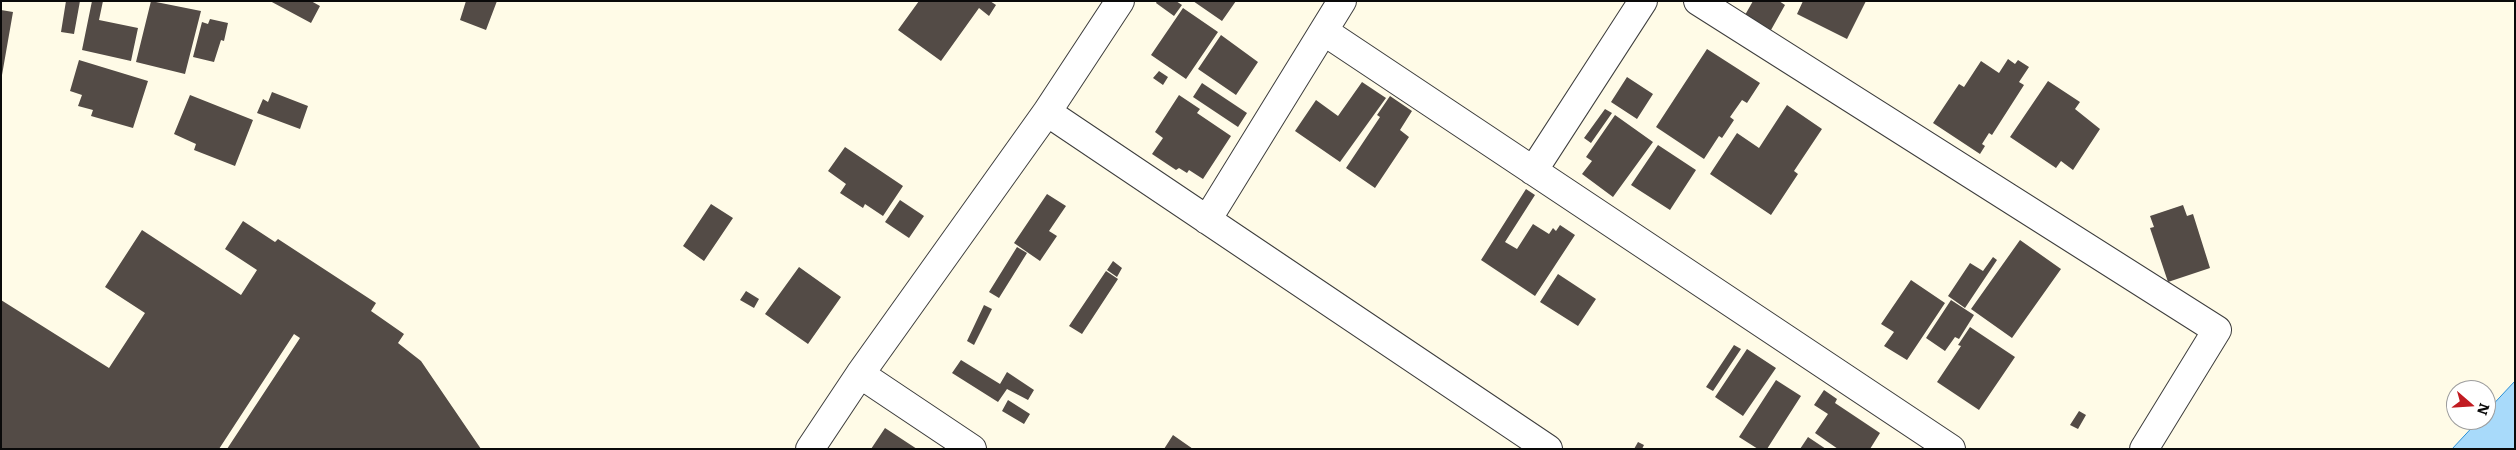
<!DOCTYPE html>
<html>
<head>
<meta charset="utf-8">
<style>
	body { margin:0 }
	#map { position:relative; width:2516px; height:450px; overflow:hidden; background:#fffbe7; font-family:Literata,serif }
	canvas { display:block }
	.frame { position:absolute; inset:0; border:2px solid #0a0a0a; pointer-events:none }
	.north { position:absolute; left:2446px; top:380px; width:50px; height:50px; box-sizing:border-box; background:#fff; border:1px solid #9d9d9d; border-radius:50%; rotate:109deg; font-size:14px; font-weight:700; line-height:20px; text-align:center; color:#0a0a0a }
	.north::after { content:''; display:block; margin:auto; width:18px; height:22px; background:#c11b21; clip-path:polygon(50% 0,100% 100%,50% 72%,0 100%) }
</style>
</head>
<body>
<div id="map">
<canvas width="2516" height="450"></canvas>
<div class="frame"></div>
<div class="north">N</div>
</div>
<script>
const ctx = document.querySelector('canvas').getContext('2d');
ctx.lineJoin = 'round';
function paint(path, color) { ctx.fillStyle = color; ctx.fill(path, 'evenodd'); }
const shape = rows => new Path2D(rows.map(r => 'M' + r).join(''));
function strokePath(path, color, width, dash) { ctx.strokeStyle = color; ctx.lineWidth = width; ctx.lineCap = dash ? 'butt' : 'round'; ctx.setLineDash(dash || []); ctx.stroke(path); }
const water = shape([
	[2515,381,2515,449,2452,449,2479,420,2486,420,2486,412,2515,381]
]);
paint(water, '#a8dafa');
strokePath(water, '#2b8fd5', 1);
paint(shape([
	[66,1,80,1,74,34,61,32],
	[92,1,103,1,99,20,138,28,131,61,82,50],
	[151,1,201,11,185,74,136,62],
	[270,1,311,1,320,6,311,23],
	[466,1,497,1,486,30,460,20],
	[919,1,990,1,996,5,989,16,979,8,941,61,898,30],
	[1157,1,1176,1,1182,5,1174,16,1156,3],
	[1193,1,1236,1,1222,21],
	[1753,1,1779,1,1785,5,1771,30,1745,15],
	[1803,1,1866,1,1847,39,1797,14],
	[1183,8,1218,32,1186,79,1151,55],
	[1,10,13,12,2,75,1,74],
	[210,19,228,23,224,41,221,40,214,62,193,57,202,22,208,24],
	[1221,35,1258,62,1236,95,1198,69],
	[1707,49,1760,83,1747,103,1742,100,1730,117,1734,120,1722,138,1719,136,1704,159,1656,127],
	[2008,59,2015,64,2018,60,2029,67,2019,82,2024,85,1992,135,1989,133,1982,144,1985,146,1980,154,1933,123,1959,84,1964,87,1981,61,1999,73],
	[79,60,148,81,133,128,91,116,93,110,78,106,82,95,70,91],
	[1159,71,1168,77,1163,85,1153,78],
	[1627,77,1653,94,1637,119,1611,102],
	[2048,81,2080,102,2075,109,2100,129,2073,170,2061,161,2056,168,2010,137],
	[1362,82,1386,98,1340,162,1295,131,1316,100,1338,116],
	[1202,83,1247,113,1238,127,1193,97],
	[272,92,308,106,300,129,257,113,263,99,268,102],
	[190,95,253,120,235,166,194,150,196,144,174,134],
	[1179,95,1200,109,1197,113,1231,136,1203,179,1189,170,1187,173,1179,168,1176,170,1152,154,1163,138,1155,132],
	[1390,96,1412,111,1400,130,1409,137,1375,188,1346,168,1380,117,1377,115],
	[1787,105,1822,129,1794,171,1798,174,1771,215,1710,174,1737,133,1759,148],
	[1605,109,1612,113,1591,143,1584,138],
	[1615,115,1653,142,1613,197,1582,174,1592,161,1586,157],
	[1658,145,1696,170,1670,210,1631,185],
	[845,147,903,186,883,216,865,204,863,208,840,193,846,184,828,171],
	[1526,189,1535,195,1505,242,1517,249,1533,224,1549,234,1553,228,1556,231,1560,225,1575,235,1535,296,1481,260],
	[1047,194,1066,206,1049,231,1057,236,1040,261,1014,243],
	[900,200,924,216,909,238,885,222],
	[711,204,733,218,704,261,683,246],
	[2183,205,2187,216,2193,214,2210,268,2168,282,2150,228,2154,227,2150,216],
	[243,221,275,242,278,239,376,303,371,311,404,334,398,343,421,361,481,449,227,449,300,338,294,334,219,449,1,449,1,300,109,368,145,313,105,287,142,230,241,295,257,270,225,249],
	[2020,240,2061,269,2012,338,1971,309],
	[1017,247,1027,253,999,298,989,292],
	[1993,257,1997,260,1965,308,1948,296,1970,263,1983,271],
	[1113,261,1122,268,1117,277,1107,270],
	[799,267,841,297,808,344,765,314],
	[1106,271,1118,279,1082,334,1069,326],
	[1558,274,1596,299,1578,326,1540,302],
	[1911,280,1945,303,1907,360,1884,346,1894,332,1881,324],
	[746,291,759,299,754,308,740,300],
	[1951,300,1974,315,1959,339,1955,337,1945,351,1926,338],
	[984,305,992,309,974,345,967,341],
	[1970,327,2015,357,1979,410,1937,382,1961,346,1958,345],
	[1734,345,1741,349,1713,391,1706,387],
	[1747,349,1776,368,1743,416,1715,397],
	[961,360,1000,384,1007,372,1034,390,1028,400,1007,389,998,402,952,373],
	[1776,380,1801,396,1767,449,1758,449,1739,437],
	[1824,390,1837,399,1835,403,1880,433,1870,449,1838,449,1815,433,1828,414,1814,405],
	[1008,400,1030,414,1024,424,1002,411],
	[2079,411,2086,415,2078,429,2070,425],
	[885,428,917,449,871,449],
	[1173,435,1193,449,1164,449],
	[1808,437,1826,449,1800,449],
	[1638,442,1644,445,1642,449,1634,449]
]), '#534b46');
const minor = shape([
	[1698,1,2217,330,2144,449],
	[1325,32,1951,449],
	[1047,112,1548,449],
	[1533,171,1643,1],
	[1207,220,1342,1],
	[860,374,972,449],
	[810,449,860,374,1047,112,1120,1]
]);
strokePath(minor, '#3d3d3d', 30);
strokePath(minor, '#fff', 28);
</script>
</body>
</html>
